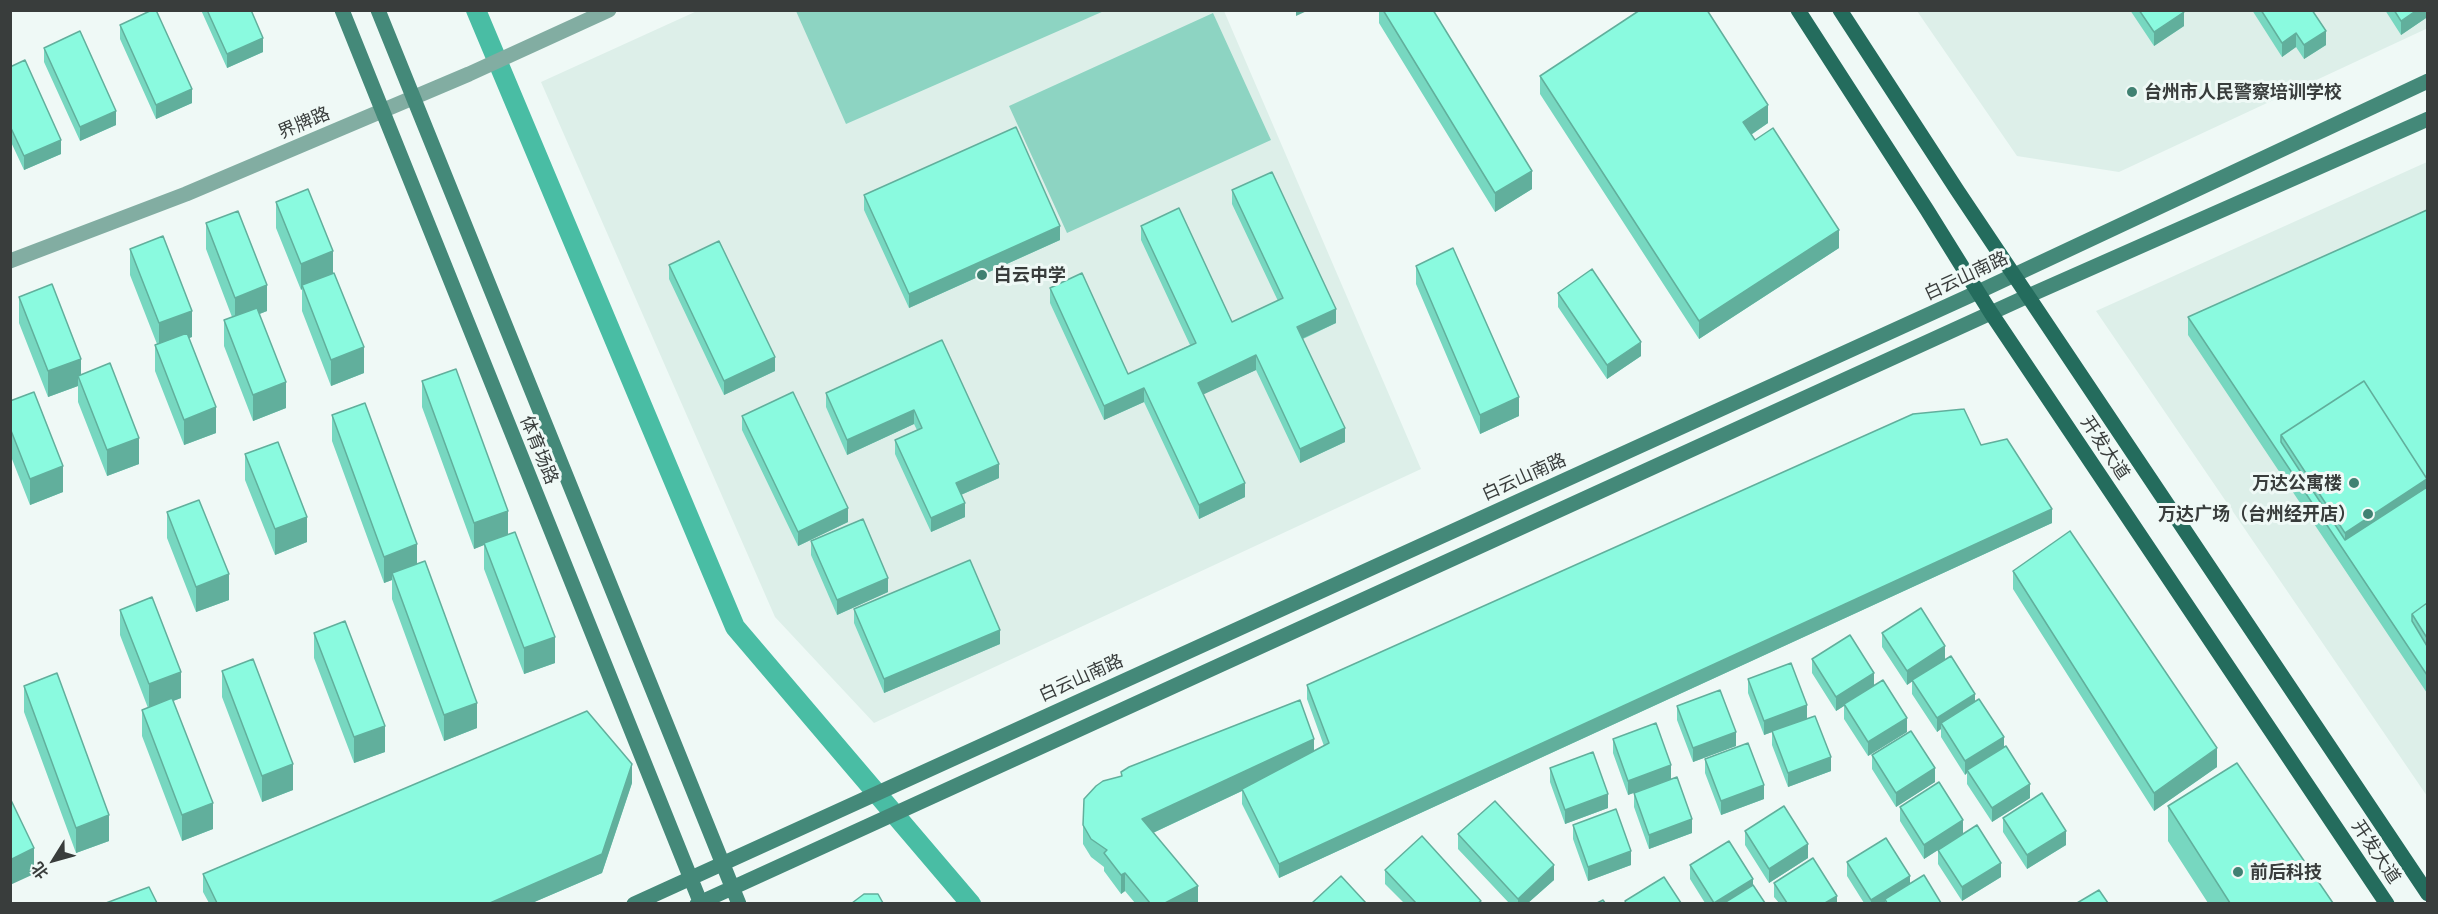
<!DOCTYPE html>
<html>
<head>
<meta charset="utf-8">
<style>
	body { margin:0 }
	#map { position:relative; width:2438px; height:914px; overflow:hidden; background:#eff9f6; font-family:"Golos Text","Noto Sans SC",sans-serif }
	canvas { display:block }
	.frame { position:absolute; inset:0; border:12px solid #393d3c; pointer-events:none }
	.north { position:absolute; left:24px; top:830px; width:60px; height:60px; -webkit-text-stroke:4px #eff9f6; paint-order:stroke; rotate:233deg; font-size:16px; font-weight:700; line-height:24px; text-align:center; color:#393d3c }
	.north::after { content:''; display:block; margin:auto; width:21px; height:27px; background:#393d3c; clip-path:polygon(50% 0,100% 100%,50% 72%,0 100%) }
</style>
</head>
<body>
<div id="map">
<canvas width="2438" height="914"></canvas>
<div class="frame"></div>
<div class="north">北</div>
</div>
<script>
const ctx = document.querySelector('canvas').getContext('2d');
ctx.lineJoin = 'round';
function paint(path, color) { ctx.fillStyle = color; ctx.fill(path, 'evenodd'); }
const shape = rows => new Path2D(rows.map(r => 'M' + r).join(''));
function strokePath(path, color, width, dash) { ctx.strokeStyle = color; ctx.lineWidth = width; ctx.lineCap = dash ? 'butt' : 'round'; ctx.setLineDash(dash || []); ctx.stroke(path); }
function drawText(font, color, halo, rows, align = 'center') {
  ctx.font = font + ' "Golos Text","Noto Sans SC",sans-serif'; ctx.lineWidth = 6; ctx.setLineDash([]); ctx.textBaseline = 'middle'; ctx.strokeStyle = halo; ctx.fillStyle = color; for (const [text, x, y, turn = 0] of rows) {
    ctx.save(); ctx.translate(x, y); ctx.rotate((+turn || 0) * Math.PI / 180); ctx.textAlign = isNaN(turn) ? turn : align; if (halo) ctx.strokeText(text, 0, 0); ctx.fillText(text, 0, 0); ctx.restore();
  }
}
paint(shape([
	[2427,10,2428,28,2119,172,2017,156,1917,11],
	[697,11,1224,11,1421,469,874,723,775,617,541,82],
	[2427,162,2427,796,2096,311]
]), '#ddefe9');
paint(shape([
	[796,11,1104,11,846,124],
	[1213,13,1271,140,1067,233,1009,106]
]), '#8dd4c2');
strokePath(shape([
	[476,10,735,627,971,904]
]), '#49bda4', 20);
strokePath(shape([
	[10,261,186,194,469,74,609,10]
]), '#82ada2', 15);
strokePath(shape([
	[342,10,701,904],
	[378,10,739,904],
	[634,904,1978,292,2428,81],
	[697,904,2028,296,2428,119]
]), '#448979', 15);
strokePath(shape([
	[1798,10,1927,210,1991,313,2387,904],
	[1840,10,1957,190,2428,894]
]), '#246c5d', 15);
paint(shape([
	[201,10,251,10,263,52,227,68],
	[1379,10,1433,10,1532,189,1495,212,1379,23],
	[1634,10,1707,10,1768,123,1751,135,1839,248,1699,339,1540,94,1540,76,1636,13],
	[2130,10,2183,10,2184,26,2154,46],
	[2252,10,2312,10,2326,45,2304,59,2296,47,2282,57],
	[2385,10,2426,10,2426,18,2401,35],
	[120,25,192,103,156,119,120,39],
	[44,48,116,125,80,141,44,62],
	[10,67,61,154,24,170,10,140],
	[1232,190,1336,323,1303,339,1345,442,1300,463,1256,370,1203,394,1245,497,1199,519,1144,402,1104,420,1050,303,1050,288,1128,374,1190,345,1141,240,1141,226,1232,322,1278,301,1232,204],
	[864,195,1060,240,909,308,864,210],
	[276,202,333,273,364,373,331,386,302,311,302,289,301,290,276,228],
	[2427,210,2427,693,2188,335,2188,317],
	[206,223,267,311,259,314,286,408,253,421,224,346,224,320,232,317,206,249],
	[130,249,192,337,189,338,216,433,184,445,155,371,155,345,157,344,130,275],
	[669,265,775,371,724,395,669,279],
	[1416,266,1519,416,1480,434,1416,284],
	[1558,293,1641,356,1607,379,1558,307],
	[19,297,81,375,139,464,107,476,78,402,78,386,48,397,19,323],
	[942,340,999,478,961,495,965,517,931,532,895,454,895,440,917,430,914,424,847,455,826,407,826,393],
	[422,381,508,534,555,663,524,674,484,569,484,545,474,549,422,407],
	[10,401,63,492,30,505,10,454],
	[332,415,417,564,477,728,444,741,392,599,392,580,384,583,332,441],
	[742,416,848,522,798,546,742,430],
	[1981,445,2052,523,1279,878,1242,804,1242,791,1153,833,1198,903,1135,903,1125,891,1121,894,1104,871,1104,867,1091,857,1083,844,1083,825,1121,776,1121,772,1314,751,1324,746,1307,699,1307,685],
	[245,454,307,542,275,555,245,480],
	[167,512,229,600,196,612,167,538],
	[811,541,888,592,837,615,811,555],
	[2013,571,2217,767,2154,811,2013,589],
	[854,609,1000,644,884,693,854,623],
	[120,610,181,698,173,701,213,829,182,841,142,736,142,710,148,708,120,635],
	[314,633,385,752,354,763,314,658],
	[1882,633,1945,660,1975,702,2004,747,2030,798,1992,822,1967,784,1967,773,1965,775,1941,737,1941,729,1937,732,1912,694,1912,681,1907,685,1882,647],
	[1812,659,1874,686,1907,732,1868,756,1844,719,1844,706,1836,711,1812,673],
	[222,671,293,790,262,802,222,697],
	[1748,679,1831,771,1788,787,1772,745,1772,732,1764,735,1748,693],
	[24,686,109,841,76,853,24,712],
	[1677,706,1736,746,1693,762,1677,720],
	[1613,739,1671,779,1628,795,1613,753],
	[1872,755,1935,782,1896,807,1872,769],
	[1705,759,1764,799,1721,815,1705,773],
	[1550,768,1608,808,1565,824,1550,782],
	[632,783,602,873,532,903,209,903,203,892,203,874],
	[1634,793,1692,833,1649,849,1634,807],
	[2168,806,2333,903,2208,903,2168,841],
	[1900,807,1963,834,2001,877,1962,901,1938,864,1938,850,1924,859,1900,821],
	[2003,818,2066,845,2027,869,2003,832],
	[1573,825,1631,865,1588,881,1573,839],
	[1745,831,1808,858,1769,883,1745,845],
	[1458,834,1554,880,1528,903,1509,903,1458,849],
	[1847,862,1910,884,1941,903,1864,903,1847,876],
	[1690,865,1753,885,1765,903,1705,903,1690,879],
	[1385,870,1481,903,1404,903,1385,884],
	[1774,883,1837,903,1779,903,1774,897]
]), '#77d7c0');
paint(shape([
	[1296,10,1309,10,1296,16],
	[2417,10,2426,10,2426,18,2401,35,2401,21],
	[2184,12,2184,26,2154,46,2154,32],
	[2326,31,2326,45,2304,59,2304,45],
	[2296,33,2296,47,2282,57,2282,43],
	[263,38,263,52,227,68,227,54],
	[192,89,192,103,156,119,156,105],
	[1768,105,1768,123,1743,140,1743,122],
	[116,111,116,125,80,141,80,127],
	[61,140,61,154,24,170,24,156],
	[1532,171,1532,189,1495,212,1495,193],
	[1060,226,1060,240,909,308,909,294],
	[1839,230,1839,248,1699,339,1699,321],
	[333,251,333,277,302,285,302,289,301,290,301,264],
	[267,285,267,311,235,324,235,298],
	[1336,309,1336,323,1297,341,1297,327],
	[192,311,192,337,159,349,159,323],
	[1641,342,1641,356,1607,379,1607,365],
	[364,347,364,373,331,386,331,360],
	[1256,355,1256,370,1198,397,1198,383],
	[775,357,775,371,724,395,724,381],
	[81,359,81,383,78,376,78,386,48,397,48,371],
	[286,382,286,408,253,421,253,395],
	[1144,388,1144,402,1104,420,1104,406],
	[1519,397,1519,416,1480,434,1480,415],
	[216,407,216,433,184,445,184,420],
	[914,410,914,424,847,455,847,440],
	[1345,428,1345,442,1300,463,1300,449],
	[139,438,139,464,107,476,107,450],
	[999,464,999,478,956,497,956,483],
	[63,466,63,492,30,505,30,479],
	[2427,479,2427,505,2345,552,2345,533],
	[1245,483,1245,497,1199,519,1199,505],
	[965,503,965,517,931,532,931,518],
	[848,508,848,522,798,546,798,532],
	[2052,509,2052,523,1279,878,1279,864],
	[508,511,508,537,484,543,484,545,474,549,474,523],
	[307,517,307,542,275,555,275,529],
	[417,544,417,570,392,573,392,580,384,583,384,557],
	[229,574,229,600,196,612,196,587],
	[888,578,888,592,837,615,837,600],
	[1000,630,1000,644,884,693,884,679],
	[555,637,555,663,524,674,524,648],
	[1945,646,1945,660,1907,685,1907,671],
	[181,672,181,698,149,710,149,684],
	[1874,673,1874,687,1836,711,1836,697],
	[1975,694,1975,708,1941,723,1941,729,1937,732,1937,718],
	[477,703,477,728,444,741,444,715],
	[1807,705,1807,719,1764,735,1764,721],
	[1907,718,1907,732,1868,756,1868,742],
	[385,726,385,752,354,763,354,737],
	[1736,732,1736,746,1693,762,1693,748],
	[2004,737,2004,751,1967,770,1967,773,1965,775,1965,761],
	[1314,739,1314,757,1142,838,1142,819],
	[2217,748,2217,767,2154,811,2154,793],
	[1831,757,1831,771,1788,787,1788,773],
	[293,764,293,790,262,802,262,776],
	[632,764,632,783,602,873,532,903,490,903],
	[1671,765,1671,779,1628,795,1628,781],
	[1935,768,1935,782,1896,807,1896,793],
	[2030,784,2030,798,1992,822,1992,808],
	[1764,785,1764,799,1721,815,1721,801],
	[1608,794,1608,808,1565,824,1565,810],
	[213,803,213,829,182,841,182,815],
	[109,815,109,841,76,853,76,828],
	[1692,819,1692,833,1649,849,1649,835],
	[1963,820,1963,834,1924,859,1924,845],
	[2066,831,2066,845,2027,869,2027,855],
	[1808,844,1808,858,1769,883,1769,869],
	[34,848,34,874,10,885,10,860],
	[1631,851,1631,865,1588,881,1588,867],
	[2001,863,2001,877,1962,901,1962,887],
	[1554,865,1554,880,1528,903,1518,903,1518,899],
	[1125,873,1125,891,1121,894,1121,875],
	[1910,876,1910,890,1885,899,1885,903,1871,903,1871,900],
	[1753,879,1753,893,1735,903,1714,903],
	[1198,886,1198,903,1165,903],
	[1837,896,1837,903,1825,903]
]), '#61af9c');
const building = shape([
	[152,10,156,10,192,89,156,105,120,25,152,10],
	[207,10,251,10,263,38,227,54,207,10],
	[1383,10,1433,10,1532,171,1495,193,1383,10],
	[1640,10,1707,10,1768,105,1743,122,1755,140,1773,128,1839,230,1699,321,1540,76,1640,10],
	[2139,10,2183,10,2184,12,2154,32,2139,10],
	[2261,10,2312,10,2326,31,2304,45,2296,33,2282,43,2261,10],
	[2394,10,2417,10,2401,21,2394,10],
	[80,31,116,111,80,127,44,48,80,31],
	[25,60,61,140,24,156,10,126,10,67,25,60],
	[1016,127,1060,226,909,294,864,195,1016,127],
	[1272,172,1336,309,1297,327,1345,428,1300,449,1256,355,1198,383,1245,483,1199,505,1144,388,1104,406,1050,288,1082,273,1128,374,1196,343,1141,226,1179,208,1232,322,1283,298,1232,190,1272,172],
	[308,189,333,251,301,264,276,202,308,189],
	[2427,210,2427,479,2364,381,2281,435,2281,442,2345,540,2427,487,2427,603,2412,614,2412,621,2427,646,2427,675,2188,317,2427,210],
	[238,211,267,285,235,298,206,223,238,211],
	[163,236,192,311,159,323,130,249,163,236],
	[719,241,775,357,724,381,669,265,719,241],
	[1453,248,1519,397,1480,415,1416,266,1453,248],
	[1592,269,1641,342,1607,365,1558,293,1592,269],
	[334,273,364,347,331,360,302,285,334,273],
	[52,284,81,359,48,371,19,297,52,284],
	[257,308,286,382,253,395,224,320,257,308],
	[187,333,216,407,184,420,155,345,187,333],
	[942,340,999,464,956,483,965,503,931,518,895,440,922,428,914,410,847,440,826,393,942,340],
	[110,363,139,438,107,450,78,376,110,363],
	[456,369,508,511,474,523,422,381,456,369],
	[2364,381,2427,479,2345,533,2281,435,2364,381],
	[34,392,63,466,30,479,10,428,10,401,34,392],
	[793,392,848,508,798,532,742,416,793,392],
	[365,403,417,544,384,557,332,415,365,403],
	[1964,409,1981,445,2007,439,2052,509,1279,864,1242,789,1329,743,1307,685,1913,414,1964,409],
	[278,442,307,517,275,529,245,454,278,442],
	[199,500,229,574,196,587,167,512,199,500],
	[863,519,888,578,837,600,811,541,863,519],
	[2070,531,2217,748,2154,793,2013,571,2070,531],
	[515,532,555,637,524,648,484,543,515,532],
	[970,560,1000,630,884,679,854,609,970,560],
	[425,561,477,703,444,715,392,573,425,561],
	[152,597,181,672,149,684,120,610,152,597],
	[2427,603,2427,638,2412,614,2427,603],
	[1921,608,1945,646,1907,671,1882,633,1921,608],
	[345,621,385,726,354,737,314,633,345,621],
	[1850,635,1874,673,1836,697,1812,659,1850,635],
	[1951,656,1975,694,1937,718,1912,680,1951,656],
	[253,659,293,764,262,776,222,671,253,659],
	[1791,663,1807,705,1764,721,1748,679,1791,663],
	[57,673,109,815,76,828,24,686,57,673],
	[1883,680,1907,718,1868,742,1844,704,1883,680],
	[1720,690,1736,732,1693,748,1677,706,1720,690],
	[172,698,213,803,182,815,142,710,172,698],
	[1979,699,2004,737,1965,761,1941,723,1979,699],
	[1300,700,1314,739,1142,819,1198,886,1165,903,1150,903,1125,873,1121,875,1104,853,1107,850,1091,839,1083,825,1084,799,1096,786,1103,781,1122,776,1121,772,1129,767,1300,700],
	[587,711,632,764,602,854,490,903,217,903,203,874,587,711],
	[1815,716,1831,757,1788,773,1772,731,1815,716],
	[1656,723,1671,765,1628,781,1613,739,1656,723],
	[1911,731,1935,768,1896,793,1872,755,1911,731],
	[1748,743,1764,785,1721,801,1705,759,1748,743],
	[2006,746,2030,784,1992,808,1967,770,2006,746],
	[1593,752,1608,794,1565,810,1550,768,1593,752],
	[2237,763,2333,903,2230,903,2168,806,2237,763],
	[1677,777,1692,819,1649,835,1634,793,1677,777],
	[1939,782,1963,820,1924,845,1900,807,1939,782],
	[2042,793,2066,831,2027,855,2003,818,2042,793],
	[10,798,34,848,10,860,10,798],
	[1495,801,1554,865,1518,899,1458,834,1495,801],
	[1784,806,1808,844,1769,869,1745,831,1784,806],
	[1616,809,1631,851,1588,867,1573,825,1616,809],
	[1977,825,2001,863,1962,887,1938,850,1977,825],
	[1422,836,1481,901,1478,903,1416,903,1385,870,1422,836],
	[1886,838,1910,876,1871,900,1847,862,1886,838],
	[1729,841,1753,879,1714,903,1690,865,1729,841],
	[1813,858,1837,896,1825,903,1787,903,1774,883,1813,858],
	[1924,875,1941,903,1887,903,1885,899,1924,875],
	[1341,876,1366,903,1312,903,1341,876],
	[1664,877,1681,903,1626,903,1625,901,1664,877],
	[1753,885,1765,903,1724,903,1753,885],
	[149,887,157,903,106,903,149,887],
	[2099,890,2108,903,2077,903,2099,890],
	[864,894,878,894,883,903,852,903,864,894],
	[1603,900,1605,903,1597,903,1603,900]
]);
paint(building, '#8afadf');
strokePath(building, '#61af9c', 1.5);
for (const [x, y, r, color] of [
	[2132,92,6,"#408172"],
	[982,275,6,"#408172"],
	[2354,483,6,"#408172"],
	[2368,514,6,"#408172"],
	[2238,872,6,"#408172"]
]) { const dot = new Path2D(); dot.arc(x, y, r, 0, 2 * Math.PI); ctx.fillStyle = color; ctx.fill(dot); strokePath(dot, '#eff9f6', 2); }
drawText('bold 18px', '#393d3c', '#eff9f6', [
	["台州市人民警察培训学校",2144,92],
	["白云中学",994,275],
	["万达公寓楼",2342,483,"right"],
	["万达广场（台州经开店）",2356,514,"right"],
	["前后科技",2250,872]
], 'left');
drawText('18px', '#393d3c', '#eff9f6', [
	["界牌路",304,123,-23],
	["白云山南路",1966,276,-25],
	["开发大道",2105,448,56],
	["体育场路",539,450,68],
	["白云山南路",1524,477,-24],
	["白云山南路",1081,678,-24],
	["开发大道",2376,852,56]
]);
</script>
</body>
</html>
